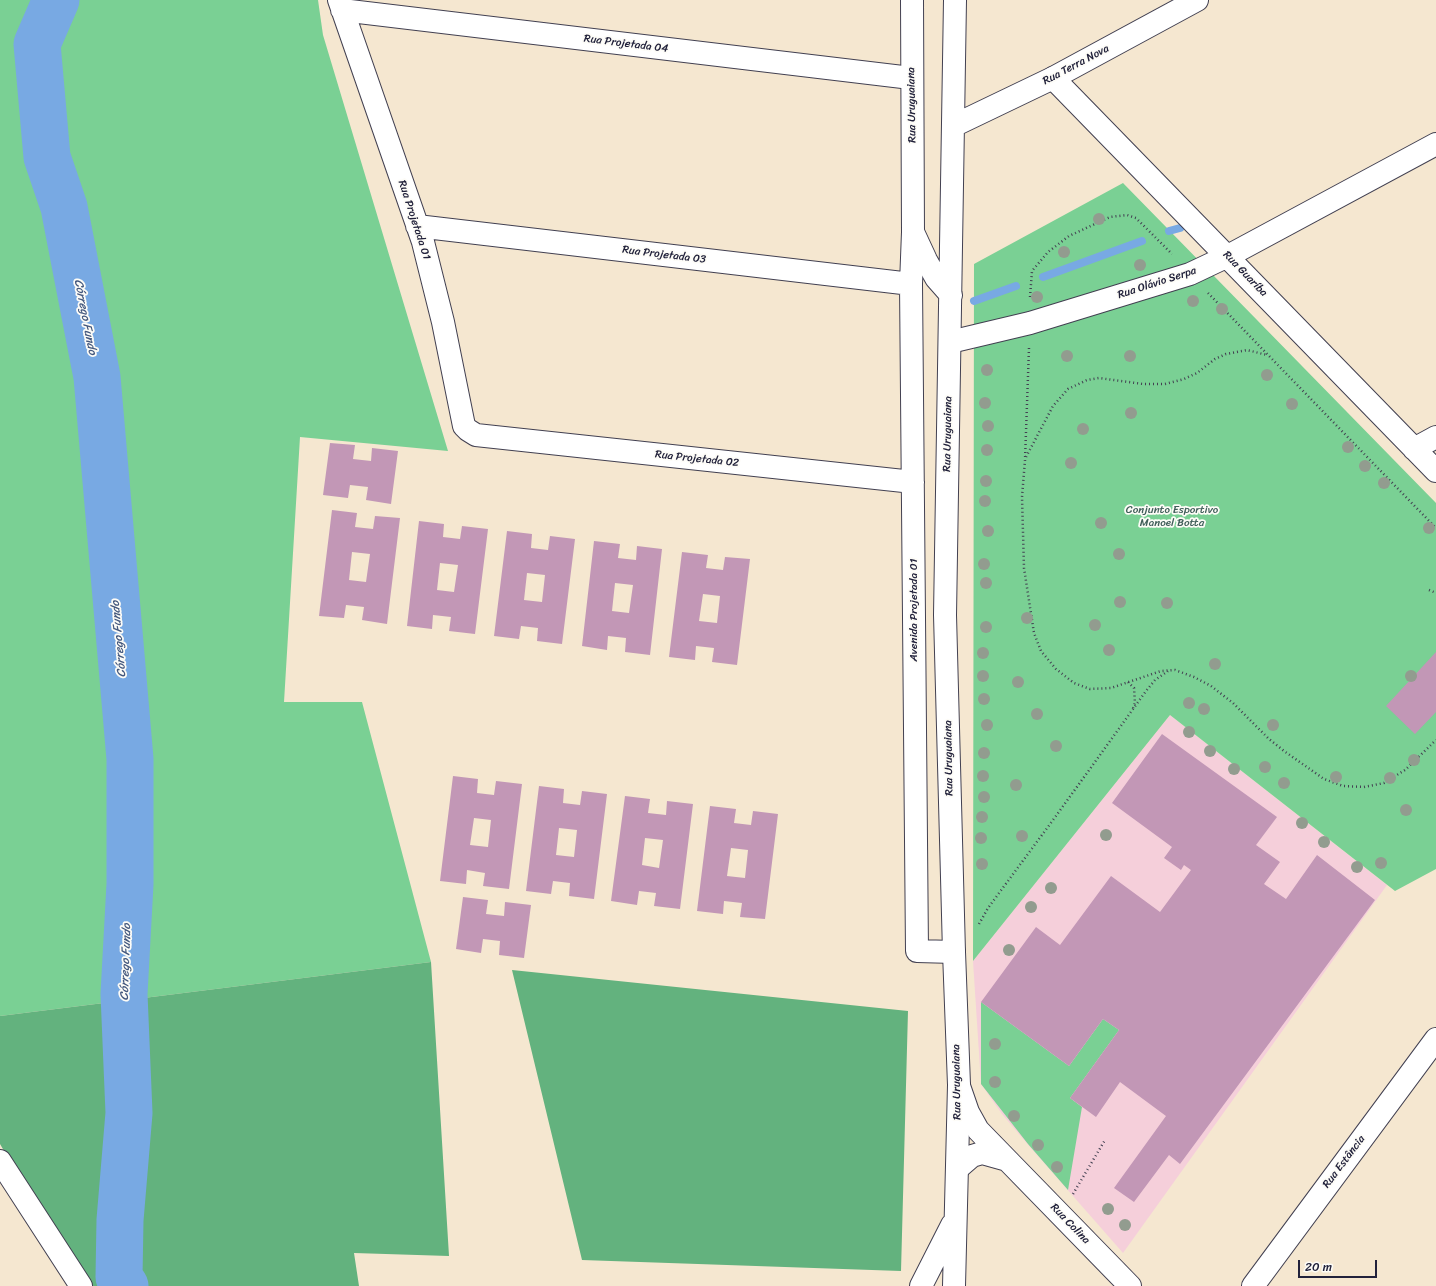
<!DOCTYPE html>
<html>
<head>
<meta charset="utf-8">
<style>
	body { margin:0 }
	#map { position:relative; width:1436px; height:1286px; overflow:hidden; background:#f5e7d0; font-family:Sriracha,sans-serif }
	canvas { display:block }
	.scale { position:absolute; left:1298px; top:1260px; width:79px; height:18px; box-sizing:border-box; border:2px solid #22223b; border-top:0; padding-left:5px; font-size:12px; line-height:14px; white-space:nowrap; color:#22223b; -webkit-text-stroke:3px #fdfcf7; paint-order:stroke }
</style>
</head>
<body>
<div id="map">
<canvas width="1436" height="1286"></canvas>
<div class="scale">20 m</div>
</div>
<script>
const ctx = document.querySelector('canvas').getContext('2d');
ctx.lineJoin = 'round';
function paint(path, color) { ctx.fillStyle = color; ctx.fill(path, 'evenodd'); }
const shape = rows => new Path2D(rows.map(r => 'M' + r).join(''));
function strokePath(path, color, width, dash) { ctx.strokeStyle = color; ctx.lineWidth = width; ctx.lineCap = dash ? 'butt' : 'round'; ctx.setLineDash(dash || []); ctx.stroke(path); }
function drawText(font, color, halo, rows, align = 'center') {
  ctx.font = font + ' Sriracha,sans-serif'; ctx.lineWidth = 3.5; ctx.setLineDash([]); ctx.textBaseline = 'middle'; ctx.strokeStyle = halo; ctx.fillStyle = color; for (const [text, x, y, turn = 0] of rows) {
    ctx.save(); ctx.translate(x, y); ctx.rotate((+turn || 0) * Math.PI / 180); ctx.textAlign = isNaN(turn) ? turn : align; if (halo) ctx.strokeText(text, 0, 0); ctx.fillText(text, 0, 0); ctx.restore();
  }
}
paint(shape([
	[1170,715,1387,885,1123,1253,1030,1147,1002,1114,981,1084,973,961]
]), '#f5cfda');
paint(shape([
	[0,0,318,0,323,35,448,451,300,437,284,702,362,702,431,962,0,1016],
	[1123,183,1436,503,1436,869,1395,891,1170,715,973,961,974,264],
	[981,1002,1069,1066,1103,1019,1119,1030,1070,1098,1082,1107,1068,1190,1028,1144,981,1084]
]), '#7ad094');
paint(shape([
	[431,962,449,1256,354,1253,359,1286,83,1286,0,1144,0,1016],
	[512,970,908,1011,901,1271,582,1260]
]), '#63b27e');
strokePath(shape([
	[1169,231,1180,228],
	[1043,277,1142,241],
	[974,301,1016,286]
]), '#78a9e3', 8);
strokePath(shape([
	[56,0,37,44,47,157,64,207,97,377,130,759,130,884,124,994,129,1113,120,1220,119,1277,125,1286]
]), '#78a9e3', 47);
paint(shape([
	[330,443,355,445,353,459,371,461,372,448,398,451,391,504,366,500,368,487,350,485,348,498,323,495],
	[332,510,357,513,355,527,373,529,375,516,400,518,387,624,362,620,364,607,346,605,344,618,319,616],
	[352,552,370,554,366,582,349,580],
	[419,521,444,524,443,537,460,539,462,526,488,529,475,634,449,631,451,617,433,615,432,629,407,626],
	[440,563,458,565,454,592,437,590],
	[507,531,532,534,531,548,548,550,550,536,575,539,562,644,537,641,538,628,521,626,519,639,494,636],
	[527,573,545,575,542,602,524,600],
	[594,541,620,544,618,558,636,560,637,546,662,549,650,655,625,652,626,638,608,636,607,650,582,646],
	[615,583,633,585,629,613,612,611],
	[682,552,708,555,706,568,723,570,725,557,750,559,737,665,712,662,714,648,696,646,695,660,669,657],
	[703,594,720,596,717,623,699,621],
	[1436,652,1436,712,1415,734,1386,706],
	[1162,734,1277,817,1256,845,1280,862,1264,884,1286,899,1317,855,1375,900,1180,1164,1169,1155,1134,1202,1114,1188,1166,1116,1120,1082,1096,1117,1070,1098,1119,1030,1103,1019,1069,1066,981,1002,1036,927,1060,945,1111,876,1160,912,1191,870,1184,865,1181,870,1164,858,1172,847,1112,803],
	[453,776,478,779,477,793,494,795,496,781,522,784,509,889,483,886,485,873,467,870,466,884,440,881],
	[474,818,491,820,488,847,470,845],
	[539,786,564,789,563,803,580,805,582,791,607,794,594,899,569,896,570,883,553,881,551,894,526,891],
	[559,828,577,830,574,857,556,855],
	[625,796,650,799,648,813,666,815,667,801,693,804,680,909,654,906,656,893,639,891,637,905,611,901],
	[645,838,663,840,659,868,642,865],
	[710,806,736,809,734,823,751,825,753,811,778,814,765,919,740,917,742,903,724,901,723,914,697,911],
	[731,848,748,850,745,878,727,876],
	[463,897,488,900,486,914,504,916,505,902,531,905,524,958,499,955,500,941,483,939,481,953,456,949]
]), '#c297b6');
const street = shape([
	[339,0,423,242,443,322,464,426,468,430,476,435,913,482],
	[342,10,911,78],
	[1053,78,1436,471],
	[417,226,911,284],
	[913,232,911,284,917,951,954,952],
	[950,342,1030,323,1190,274,1228,256,1436,144],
	[1414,449,1436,437],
	[959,1086,968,1112,978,1130,1130,1286],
	[0,1161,81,1286],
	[957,1169,972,1156,982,1153,1007,1160],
	[1253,1286,1436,1039]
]);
const secondary = shape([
	[912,0,913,232,926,260,936,278,951,295],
	[953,126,1053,78,1197,0],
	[921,1286,952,1225],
	[954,1286,959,1085,954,952,945,615,955,0]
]);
strokePath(street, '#424051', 24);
strokePath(secondary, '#424051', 24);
strokePath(shape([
	[1208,293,1436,528],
	[1030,297,1032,271,1048,252,1069,236,1110,217,1127,215,1136,218,1172,254],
	[1029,348,1025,460,1022,497,1024,568,1034,633,1041,651,1056,669,1074,683,1090,689,1111,688,1161,671,1175,670,1194,677,1211,686,1233,703,1269,739,1284,751,1324,779,1343,786,1364,787,1384,783,1405,770,1436,740],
	[1026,457,1053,406,1068,389,1087,380,1099,378,1143,384,1165,384,1184,379,1197,373,1215,359,1226,354,1247,350,1267,355],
	[1429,590,1436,593],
	[1128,682,1134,688,1135,703,1133,708],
	[979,924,988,908,1056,816,1146,691,1155,680,1168,671],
	[1073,1194,1105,1140]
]), '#424051', 2.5, [1, 3]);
strokePath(street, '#fff', 22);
strokePath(secondary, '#fff', 22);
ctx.fillStyle = '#929c8f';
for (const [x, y] of [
	[1099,219],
	[1064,252],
	[1140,265],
	[1037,297],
	[1193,301],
	[1222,309],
	[1067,356],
	[1130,356],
	[987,370],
	[1267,375],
	[985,403],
	[1292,404],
	[1131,413],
	[988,426],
	[1083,429],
	[1348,447],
	[987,450],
	[1071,463],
	[1365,466],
	[986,481],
	[1384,483],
	[985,501],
	[1101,523],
	[1429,528],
	[988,531],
	[1119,554],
	[984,564],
	[986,583],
	[1120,602],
	[1167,603],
	[1027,618],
	[1095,625],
	[986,627],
	[1109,650],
	[983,653],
	[1215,664],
	[983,676],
	[1411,676],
	[1018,682],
	[984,699],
	[1189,703],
	[1204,709],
	[1037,714],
	[987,725],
	[1273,725],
	[1189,732],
	[1056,746],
	[1210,751],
	[984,753],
	[1414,760],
	[1265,767],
	[1234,769],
	[983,776],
	[1336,777],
	[1390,778],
	[1284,783],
	[1016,785],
	[984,797],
	[1406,810],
	[982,817],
	[1302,823],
	[1106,835],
	[1022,836],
	[981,838],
	[1324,842],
	[1381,863],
	[982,864],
	[1357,867],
	[1051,888],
	[1031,907],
	[1009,950],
	[995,1044],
	[995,1082],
	[1014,1116],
	[1038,1145],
	[1057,1167],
	[1108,1209],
	[1125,1225]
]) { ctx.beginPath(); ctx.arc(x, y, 6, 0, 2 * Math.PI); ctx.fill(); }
drawText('11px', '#22223b', '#fdfcf7', [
	["Rua Projetada 04",626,44,7],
	["Rua Terra Nova",1076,65,-28],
	["Rua Uruguaiana",912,105,-91],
	["Rua Projetada 01",414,220,72],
	["Rua Projetada 03",664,255,7],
	["Rua Guaríba",1245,274,46],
	["Rua Olávio Serpa",1157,283,-18],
	["Rua Uruguaiana",948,434,-89],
	["Rua Projetada 02",697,459,6],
	["Avenida Projetada 01",914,610,-90],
	["Rua Uruguaiana",949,758,-91],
	["Rua Uruguaiana",957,1082,-91],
	["Rua Estância",1344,1162,-53],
	["Rua Colina",1070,1224,46]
]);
drawText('11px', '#415f5a', '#fdfcf7', [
	["Conjunto Esportivo",1172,510],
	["Manoel Botta",1172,523]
]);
drawText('italic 12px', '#44587e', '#fdfcf7', [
	["Córrego Fundo",85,317,79],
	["Córrego Fundo",119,639,-95],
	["Córrego Fundo",126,962,-88]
]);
</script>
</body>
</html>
